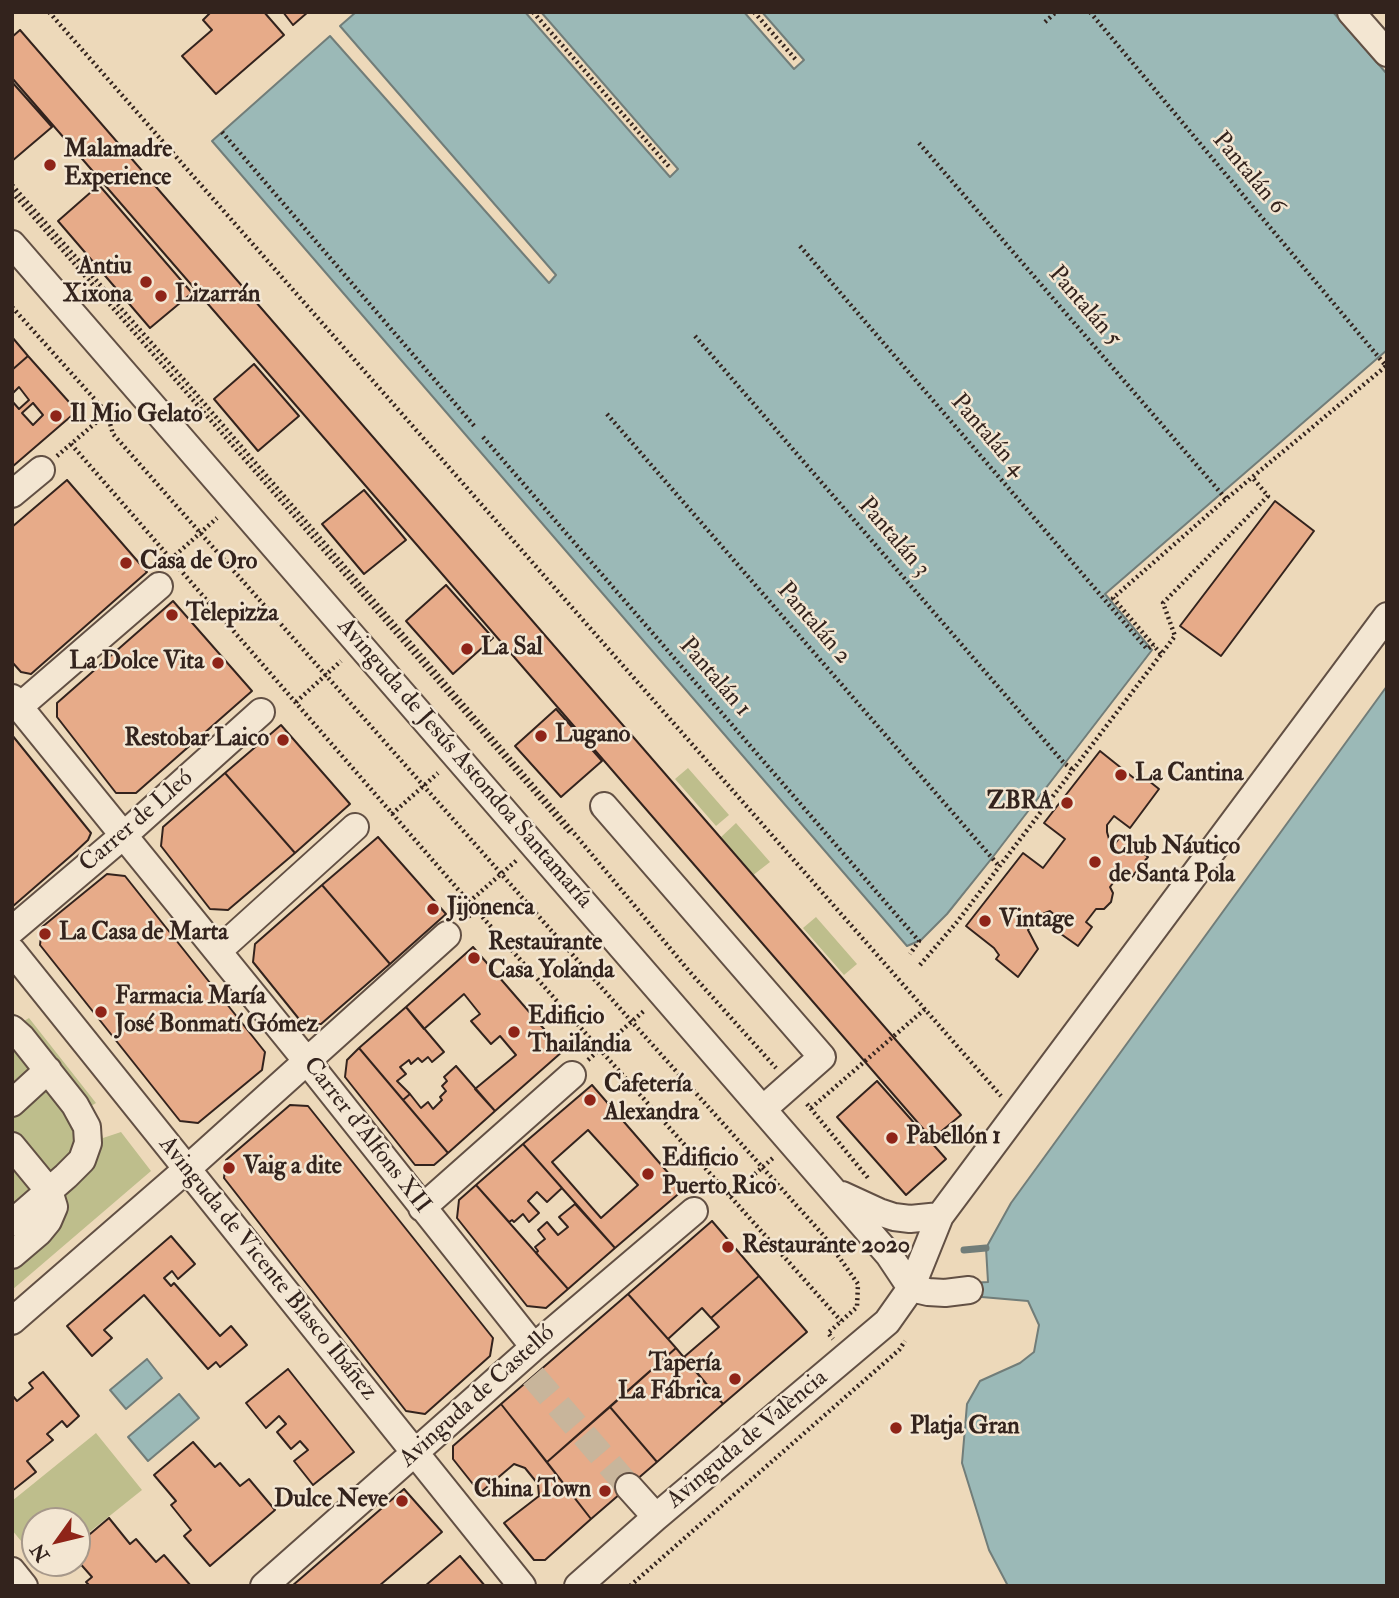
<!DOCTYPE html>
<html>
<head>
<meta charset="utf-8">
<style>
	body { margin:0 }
	#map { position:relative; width:1399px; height:1598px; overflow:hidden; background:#edd9ba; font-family:"IM FELL Double Pica",serif }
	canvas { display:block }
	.frame { position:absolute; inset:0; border:14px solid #33231d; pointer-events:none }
	.north { position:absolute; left:21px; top:1507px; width:70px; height:70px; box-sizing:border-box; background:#f3e6d2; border:2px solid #a6988a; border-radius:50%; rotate:236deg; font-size:19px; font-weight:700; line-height:28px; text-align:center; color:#33231d }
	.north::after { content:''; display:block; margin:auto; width:24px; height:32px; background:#8f2418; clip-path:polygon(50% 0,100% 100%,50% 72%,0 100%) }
</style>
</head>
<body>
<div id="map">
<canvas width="1399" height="1598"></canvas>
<div class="frame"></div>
<div class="north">N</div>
</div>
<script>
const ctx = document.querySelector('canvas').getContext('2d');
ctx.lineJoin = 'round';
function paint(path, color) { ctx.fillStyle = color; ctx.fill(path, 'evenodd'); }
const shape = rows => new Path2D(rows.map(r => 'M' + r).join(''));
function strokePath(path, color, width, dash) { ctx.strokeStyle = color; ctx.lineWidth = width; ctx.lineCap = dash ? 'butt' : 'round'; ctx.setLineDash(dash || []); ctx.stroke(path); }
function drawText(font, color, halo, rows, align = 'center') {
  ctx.font = font + ' "IM FELL Double Pica",serif'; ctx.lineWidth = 5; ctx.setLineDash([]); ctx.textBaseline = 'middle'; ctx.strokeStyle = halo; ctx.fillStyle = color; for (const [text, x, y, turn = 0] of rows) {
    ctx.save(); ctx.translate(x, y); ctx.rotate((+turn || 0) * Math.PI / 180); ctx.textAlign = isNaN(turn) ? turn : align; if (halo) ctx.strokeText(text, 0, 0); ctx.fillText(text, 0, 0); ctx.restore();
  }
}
paint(shape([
	[688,768,729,815,716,826,675,779],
	[736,823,770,862,752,876,720,838],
	[816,917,857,964,844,975,803,928],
	[12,1012,24,1021,29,1018,96,1103,91,1106,99,1122,103,1138,121,1132,151,1171,12,1290],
	[96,1433,142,1490,77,1542,77,1521,35,1521,35,1558,12,1530,12,1501]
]), '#bebe8c');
const water = shape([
	[356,12,525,12,670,177,678,169,541,12,744,12,794,69,804,60,762,12,1333,12,1387,74,1387,350,1105,594,1152,650,992,858,947,914,921,940,907,946,212,141,330,36,549,283,556,275,340,26,356,12],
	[1387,686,1387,1586,1008,1586,989,1550,962,1463,967,1404,980,1381,1020,1363,1034,1352,1039,1325,1028,1301,970,1296,969,1283,988,1282,986,1248,1011,1203,1387,686],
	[147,1359,162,1378,126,1409,110,1390,147,1359],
	[179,1394,199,1418,148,1461,128,1437,179,1394]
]);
paint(water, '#9bb9b7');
strokePath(water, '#717d79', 2);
strokePath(shape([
	[964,1250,986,1248]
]), '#717d79', 7);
const building = shape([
	[211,12,264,12,284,35,216,94,182,56,212,30,203,20,211,12],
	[283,12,308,12,293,25,283,12],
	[20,30,961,1115,932,1139,12,78,12,37,20,30],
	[12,82,52,127,12,161,12,82],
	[99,185,192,293,150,328,58,221,99,185],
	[12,337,28,356,12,370,12,337],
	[28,356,77,411,12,467,12,401,19,409,29,400,19,387,12,394,12,370,28,356],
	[33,403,43,415,33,425,22,413,33,403],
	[254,364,299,416,258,451,214,399,254,364],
	[67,480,147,572,31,674,21,672,12,662,12,527,67,480],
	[364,490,406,540,364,574,322,524,364,490],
	[1275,501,1314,531,1221,656,1180,626,1275,501],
	[446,585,493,638,453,674,406,621,446,585],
	[173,601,252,691,136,793,116,793,57,717,57,703,173,601],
	[556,709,602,761,561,797,515,746,556,709],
	[281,725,350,804,295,853,225,773,281,725],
	[12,735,91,833,88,840,73,854,12,907,12,735],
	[1100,751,1135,779,1139,773,1159,789,1130,828,1114,816,1107,825,1107,832,1109,839,1114,845,1121,836,1148,857,1131,878,1122,871,1110,887,1113,893,1111,902,1104,909,1096,909,1086,922,1092,927,1078,946,1051,927,1058,918,1050,911,1040,915,1035,920,1028,930,1038,949,1018,977,996,959,999,955,994,948,966,926,1023,853,1043,868,1065,839,1044,823,1100,751],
	[225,773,295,853,228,910,210,909,161,846,163,827,225,773],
	[378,837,446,914,390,964,322,885,378,837],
	[107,874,125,876,265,1052,262,1070,198,1123,180,1121,40,945,42,927,107,874],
	[322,885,390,964,321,1024,303,1024,253,962,255,944,322,885],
	[473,947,563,1051,495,1111,475,1089,516,1055,500,1036,491,1044,471,1021,480,1014,464,994,424,1029,406,1007,473,947],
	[406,1007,444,1052,432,1062,428,1057,422,1062,418,1058,411,1064,409,1060,400,1067,406,1074,397,1081,410,1094,403,1100,359,1048,406,1007],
	[359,1048,448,1153,434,1165,415,1165,345,1077,347,1060,359,1048],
	[456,1066,495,1111,448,1153,403,1100,410,1094,421,1108,428,1102,433,1109,442,1100,440,1097,446,1091,442,1086,447,1081,444,1077,456,1066],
	[877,1081,946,1159,906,1195,837,1117,877,1081],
	[592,1085,683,1190,615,1248,523,1144,592,1085],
	[588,1130,638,1185,601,1218,552,1162,588,1130],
	[290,1105,308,1106,493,1338,490,1356,425,1414,406,1411,224,1178,226,1160,290,1105],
	[523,1144,562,1188,547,1202,537,1192,528,1201,539,1213,529,1222,523,1214,514,1222,512,1220,509,1222,476,1185,523,1144],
	[476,1185,568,1289,546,1308,527,1306,457,1218,459,1200,476,1185],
	[575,1204,615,1248,568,1289,536,1253,538,1251,535,1247,545,1239,538,1230,547,1222,558,1235,568,1227,559,1217,575,1204],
	[712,1221,759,1276,711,1318,702,1308,668,1339,628,1294,712,1221],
	[171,1236,195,1264,178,1279,172,1271,164,1278,171,1286,174,1283,220,1336,231,1326,247,1345,220,1367,216,1362,208,1369,144,1295,104,1330,112,1338,92,1356,67,1326,171,1236],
	[759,1276,807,1332,723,1404,684,1357,719,1327,711,1318,759,1276],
	[628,1294,676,1348,547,1462,501,1404,628,1294],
	[676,1348,723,1404,657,1462,610,1407,676,1348],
	[288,1369,354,1452,313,1485,294,1461,308,1450,300,1441,291,1449,277,1432,286,1424,279,1416,266,1428,246,1403,288,1369],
	[43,1372,79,1416,67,1427,62,1421,47,1434,53,1440,27,1461,36,1472,12,1491,12,1395,17,1401,33,1388,29,1383,43,1372],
	[501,1404,591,1519,545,1560,534,1560,504,1523,539,1496,538,1484,525,1468,514,1464,480,1493,453,1459,453,1446,501,1404],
	[610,1407,657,1462,591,1519,547,1462,610,1407],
	[193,1442,215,1467,220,1463,240,1486,249,1479,275,1510,210,1566,184,1536,191,1530,171,1505,176,1501,154,1475,193,1442],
	[404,1489,442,1532,379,1586,292,1586,404,1489],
	[109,1518,130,1544,136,1539,156,1562,164,1555,191,1586,90,1586,86,1582,92,1577,77,1560,77,1545,109,1518],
	[460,1556,485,1586,425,1586,460,1556]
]);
paint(building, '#e7ab89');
strokePath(building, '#33231d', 2);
strokePath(shape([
	[533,1376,629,1487]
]), '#c8b59b', 26, [26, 13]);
const minor = shape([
	[1351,12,1387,53],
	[12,244,889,1255,911,1288],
	[12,494,41,470],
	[12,698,306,1060,534,1347],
	[19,707,159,586],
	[604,806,822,1057,763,1109],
	[12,930,124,835,261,712],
	[12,951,522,1586],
	[218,951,355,827],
	[12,1029,22,1038,75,1105,87,1127,88,1143,82,1160,66,1176,12,1223],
	[12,1103,48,1070],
	[12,1146,49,1191,54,1207,48,1221,39,1232,12,1255],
	[842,1195,879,1212,894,1217,910,1219,940,1216],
	[422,1208,572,1075],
	[911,1288,928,1292,945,1293,969,1290],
	[12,1321,187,1169,447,935],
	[629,1487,656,1517],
	[12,1571,24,1586],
	[264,1586,534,1347,694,1211],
	[578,1586,656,1517,887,1322,911,1288,940,1216,1387,616]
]);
strokePath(minor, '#625044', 30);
strokePath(shape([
	[49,12,1001,1096],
	[533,12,671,169],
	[754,12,797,61],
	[1090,12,1386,366,1226,499,1113,598,1161,654],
	[1045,22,1056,12],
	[222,132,476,428],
	[919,143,1226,499],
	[12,185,178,373,563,820,689,971,776,1068],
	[12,192,570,833],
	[800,246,1147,649,1154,645],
	[12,307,107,413,113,434,632,1022,824,1236,858,1284,857,1307,828,1333,833,1339],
	[695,336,1064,763,1073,770],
	[107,413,126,417,129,414],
	[607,414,999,866],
	[483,437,919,941,910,954],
	[71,444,469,902,841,1321],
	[57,456,107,413],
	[171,559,217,518],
	[296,702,341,661],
	[392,814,438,773],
	[469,902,517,860],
	[464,920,477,910],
	[920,965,957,922,1175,636,1163,603,1268,496,1252,477],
	[588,1060,645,1010],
	[807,1104,868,1178],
	[811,1108,925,1009],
	[730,1196,774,1157],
	[630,1586,899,1350,905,1341]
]), '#33231d', 4.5, [2, 3.5]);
strokePath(minor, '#f3e6d2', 26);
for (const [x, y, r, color] of [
	[50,165,7,"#8f2418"],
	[146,282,7,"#8f2418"],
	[161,296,7,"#8f2418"],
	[56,416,7,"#8f2418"],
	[126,563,7,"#8f2418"],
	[172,615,7,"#8f2418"],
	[467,649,7,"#8f2418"],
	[218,663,7,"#8f2418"],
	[541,736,7,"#8f2418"],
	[283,740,7,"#8f2418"],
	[1121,775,7,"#8f2418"],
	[1067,803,7,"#8f2418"],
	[1095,862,7,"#8f2418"],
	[433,909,7,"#8f2418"],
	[985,921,7,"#8f2418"],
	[45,934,7,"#8f2418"],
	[474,958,7,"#8f2418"],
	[101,1012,7,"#8f2418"],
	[514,1032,7,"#8f2418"],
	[590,1100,7,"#8f2418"],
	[892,1138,7,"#8f2418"],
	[229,1168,7,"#8f2418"],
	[648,1174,7,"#8f2418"],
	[728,1247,7,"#8f2418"],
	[735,1379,7,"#8f2418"],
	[896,1428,7,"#8f2418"],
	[605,1491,7,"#8f2418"],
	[402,1501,7,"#8f2418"]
]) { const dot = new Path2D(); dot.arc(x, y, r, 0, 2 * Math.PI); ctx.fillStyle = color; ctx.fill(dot); strokePath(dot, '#f3e6d2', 2.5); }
drawText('bold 24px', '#33231d', '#f3e6d2', [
	["Malamadre",64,151],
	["Experience",64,179],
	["Antiu",132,268,"right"],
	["Xixona",132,296,"right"],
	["Lizarrán",175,296],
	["Il Mio Gelato",70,416],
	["Casa de Oro",140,563],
	["Telepizza",186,615],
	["La Sal",481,649],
	["La Dolce Vita",204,663,"right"],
	["Lugano",555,736],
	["Restobar Laico",269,740,"right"],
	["La Cantina",1135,775],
	["ZBRA",1053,803,"right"],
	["Club Náutico",1109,848],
	["de Santa Pola",1109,876],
	["Jijonenca",447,909],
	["Vintage",999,921],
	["La Casa de Marta",59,934],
	["Restaurante",488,944],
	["Casa Yolanda",488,972],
	["Farmacia María",115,998],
	["José Bonmatí Gómez",115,1026],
	["Edificio",528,1018],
	["Thailandia",528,1046],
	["Cafetería",604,1086],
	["Alexandra",604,1114],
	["Pabellón 1",906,1138],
	["Edificio",662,1160],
	["Puerto Rico",662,1188],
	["Vaig a dite",243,1168],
	["Restaurante 2020",742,1247],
	["Tapería",721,1365,"right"],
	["La Fábrica",721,1393,"right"],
	["Platja Gran",910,1428],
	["China Town",591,1491,"right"],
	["Dulce Neve",388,1501,"right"]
], 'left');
drawText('24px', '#33231d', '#f3e6d2', [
	["Pantalán 6",1248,174,50],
	["Pantalán 5",1084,307,49],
	["Pantalán 4",987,436,49],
	["Pantalán 3",893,538,49],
	["Pantalán 2",813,624,49],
	["Pantalán 1",714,678,49],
	["Avinguda de Jesús Astondoa Santamaría",464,764,49],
	["Carrer de Lleó",137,822,-41],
	["Carrer d'Alfons XII",366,1136,52],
	["Avinguda de Vicente Blasco Ibáñez",267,1269,51],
	["Avinguda de Castelló",478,1397,-42],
	["Avinguda de València",748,1440,-40]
]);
</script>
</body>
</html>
